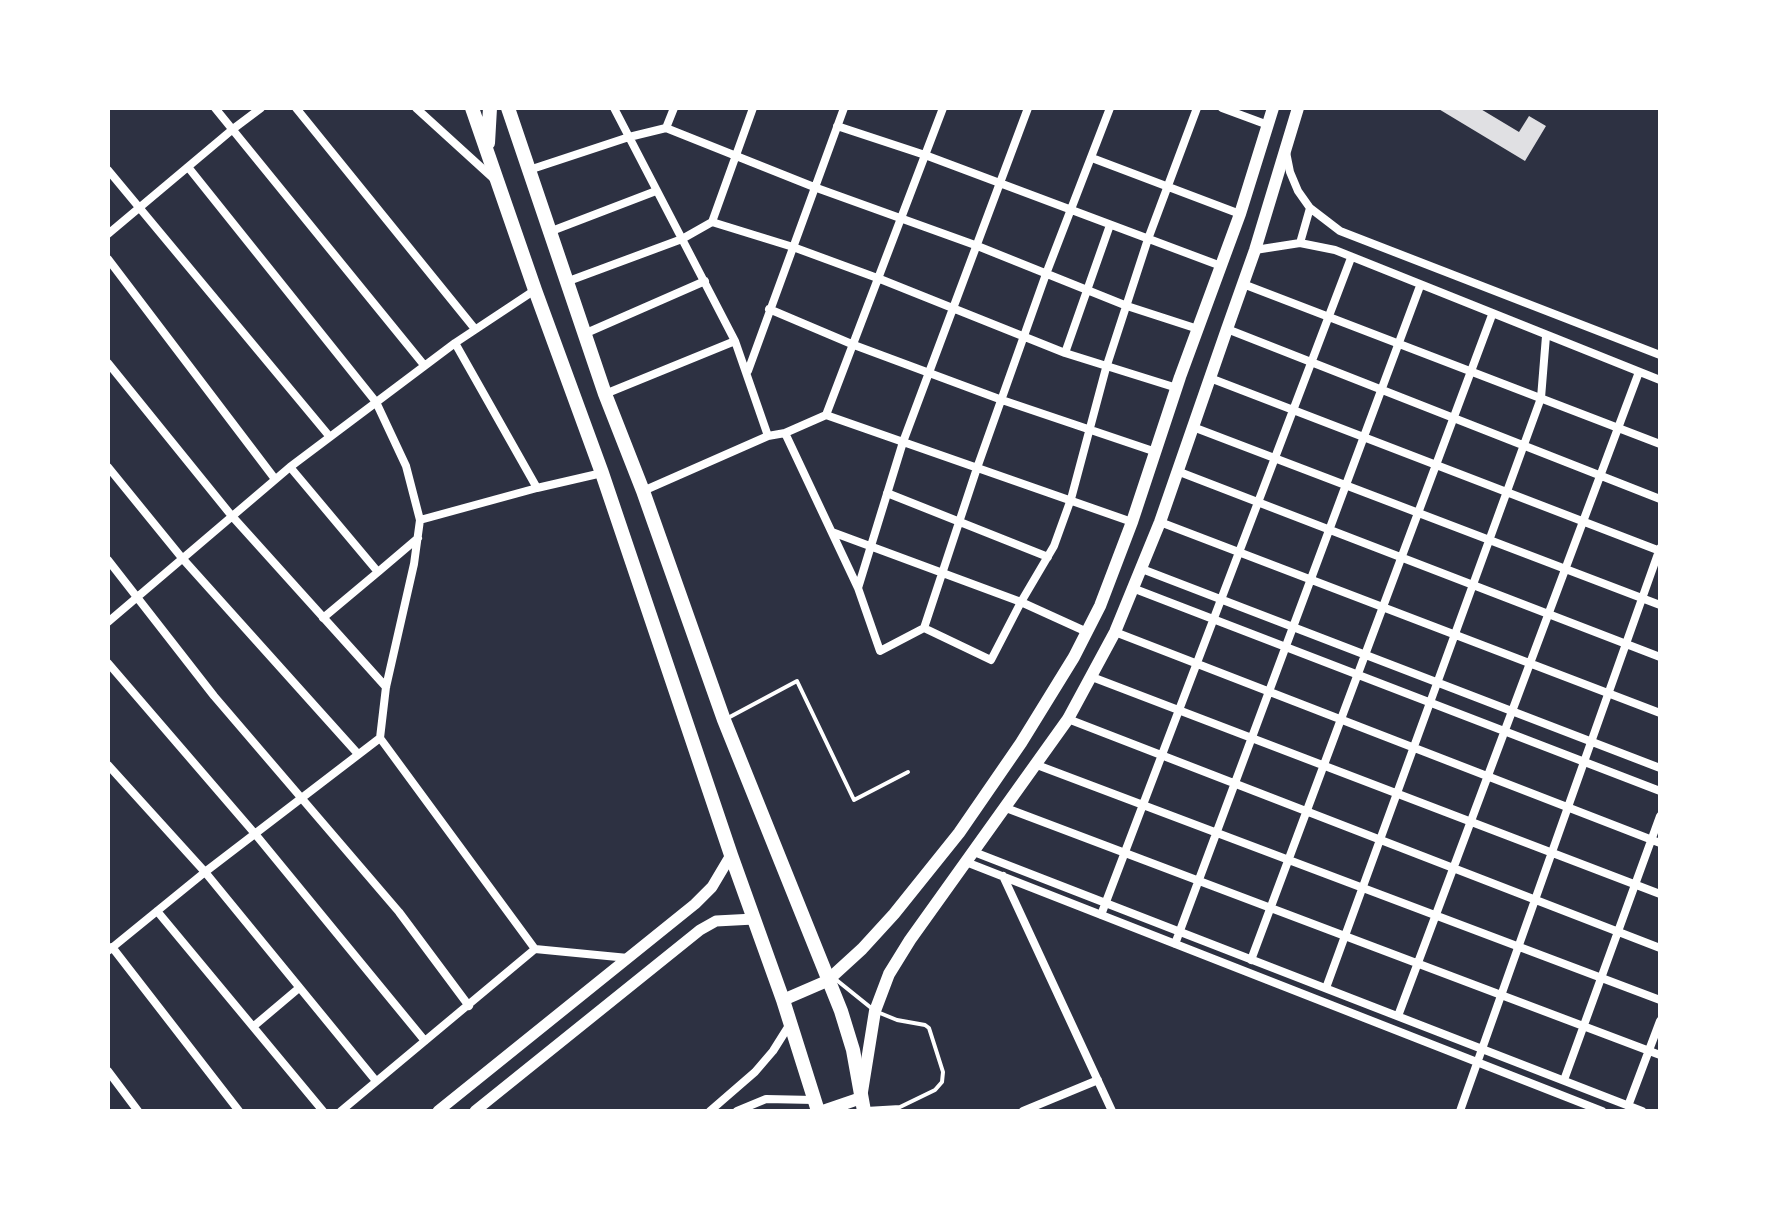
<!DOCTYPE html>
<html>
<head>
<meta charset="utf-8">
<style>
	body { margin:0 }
	#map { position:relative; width:1768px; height:1219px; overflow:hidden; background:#2d3142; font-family:"Varela Round",sans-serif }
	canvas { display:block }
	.frame { position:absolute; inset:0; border:110px solid #fff; pointer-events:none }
</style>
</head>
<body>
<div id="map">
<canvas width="1768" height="1219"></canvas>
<div class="frame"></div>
</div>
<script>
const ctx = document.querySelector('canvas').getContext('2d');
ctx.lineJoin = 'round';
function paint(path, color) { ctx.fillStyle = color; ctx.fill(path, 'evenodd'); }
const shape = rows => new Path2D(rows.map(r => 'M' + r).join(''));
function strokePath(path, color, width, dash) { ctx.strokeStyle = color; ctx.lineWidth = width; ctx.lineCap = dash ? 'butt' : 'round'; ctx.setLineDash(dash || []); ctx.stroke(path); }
paint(shape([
	[1437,108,1479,108,1519,132,1529,116,1546,126,1525,161]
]), '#e0e0e3');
strokePath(shape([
	[726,719,797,681,854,800,908,772],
	[834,978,875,1011,897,1020,925,1025,929,1028,943,1072,942,1082,935,1090,900,1107,866,1109]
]), '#fff', 4);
strokePath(shape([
	[215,108,424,365],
	[296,108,475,329],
	[416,108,494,179],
	[614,108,735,341,768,436],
	[1028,108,903,442,858,588,880,651,924,628,977,468,1046,274,1110,108],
	[1222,108,1268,125],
	[837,126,925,155,1221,266],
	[666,128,674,108],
	[1286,152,1290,172,1298,191,1310,208,1340,231,1660,355],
	[1092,158,1240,214],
	[108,170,330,437],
	[529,170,629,137,666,128,814,187,975,245,1127,306,1198,329],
	[712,222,793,247,880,279,1065,353,1177,388],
	[549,232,656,191],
	[108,234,233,129,261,108],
	[1300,243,1310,208],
	[1255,250,1300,243,1335,250,1660,380],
	[108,259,275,479],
	[566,282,682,239,712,222,753,108],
	[1243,284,1660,444],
	[769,309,854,345,1002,400,1156,452],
	[1227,329,1660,499],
	[584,334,705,281],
	[455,343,537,488,602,473],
	[1065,353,1110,225],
	[108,363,231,515,386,687],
	[748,371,844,108],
	[1210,378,1660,551],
	[605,394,735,341],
	[826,415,943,108],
	[1193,427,1660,605],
	[785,433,858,588],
	[108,467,182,558,358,754],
	[290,467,378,572,323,618],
	[1177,471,1660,657],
	[643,491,768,436,785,433,826,415,1132,522],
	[887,493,1048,557],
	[420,520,537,488],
	[1160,522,1660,713],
	[832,532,1021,602,1087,632],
	[108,560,214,696,399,912,469,1006],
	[1142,569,1660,768],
	[378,572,418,538],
	[1135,589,1660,791],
	[108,622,290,467,455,343,535,290],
	[924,628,991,660,1021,602,1054,546,1071,499,1106,368,1148,239,1197,108],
	[1115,632,1660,843],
	[108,663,256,835,425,1041],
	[1092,677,1660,894],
	[1068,719,1660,948],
	[108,765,205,872,376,1081],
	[1037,765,1660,1000],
	[1006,808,1660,1055],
	[974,852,1642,1111],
	[966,862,1602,1111],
	[1003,876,1112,1111],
	[157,911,323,1111],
	[1101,915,1351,258],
	[1175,944,1420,286],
	[112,947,239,1111],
	[535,949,628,958],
	[108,951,205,872,380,738,386,687,414,564,420,520,406,466,376,402,188,167],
	[1251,960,1492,315],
	[1326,988,1541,398,1546,336],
	[1398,1016,1639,372],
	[254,1026,299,988],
	[108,1071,138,1111],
	[1564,1080,1660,816],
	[1628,1106,1660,1021],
	[341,1111,535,949,380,738],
	[710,1111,755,1072,773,1051,790,1024],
	[737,1111,766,1099,814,1100],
	[1023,1111,1098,1080],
	[1460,1111,1660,548]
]), '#fff', 8);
strokePath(shape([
	[438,1111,695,904,712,887,731,855],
	[475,1111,700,930,716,921,754,919]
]), '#fff', 11);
strokePath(shape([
	[783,1000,827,981,862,949,894,914,959,833,1021,743,1074,657,1100,606,1132,522,1180,377,1240,214,1273,108],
	[823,1111,861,1098,875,1011,889,974,910,940,1068,719,1115,632,1160,522,1227,329,1255,250,1298,108]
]), '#fff', 12);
strokePath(shape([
	[472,108,535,290,602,473,731,855,783,1000,818,1111],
	[508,108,605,394,643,491,724,720,841,1011,853,1050,864,1111],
	[488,143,490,108]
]), '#fff', 14);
</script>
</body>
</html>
